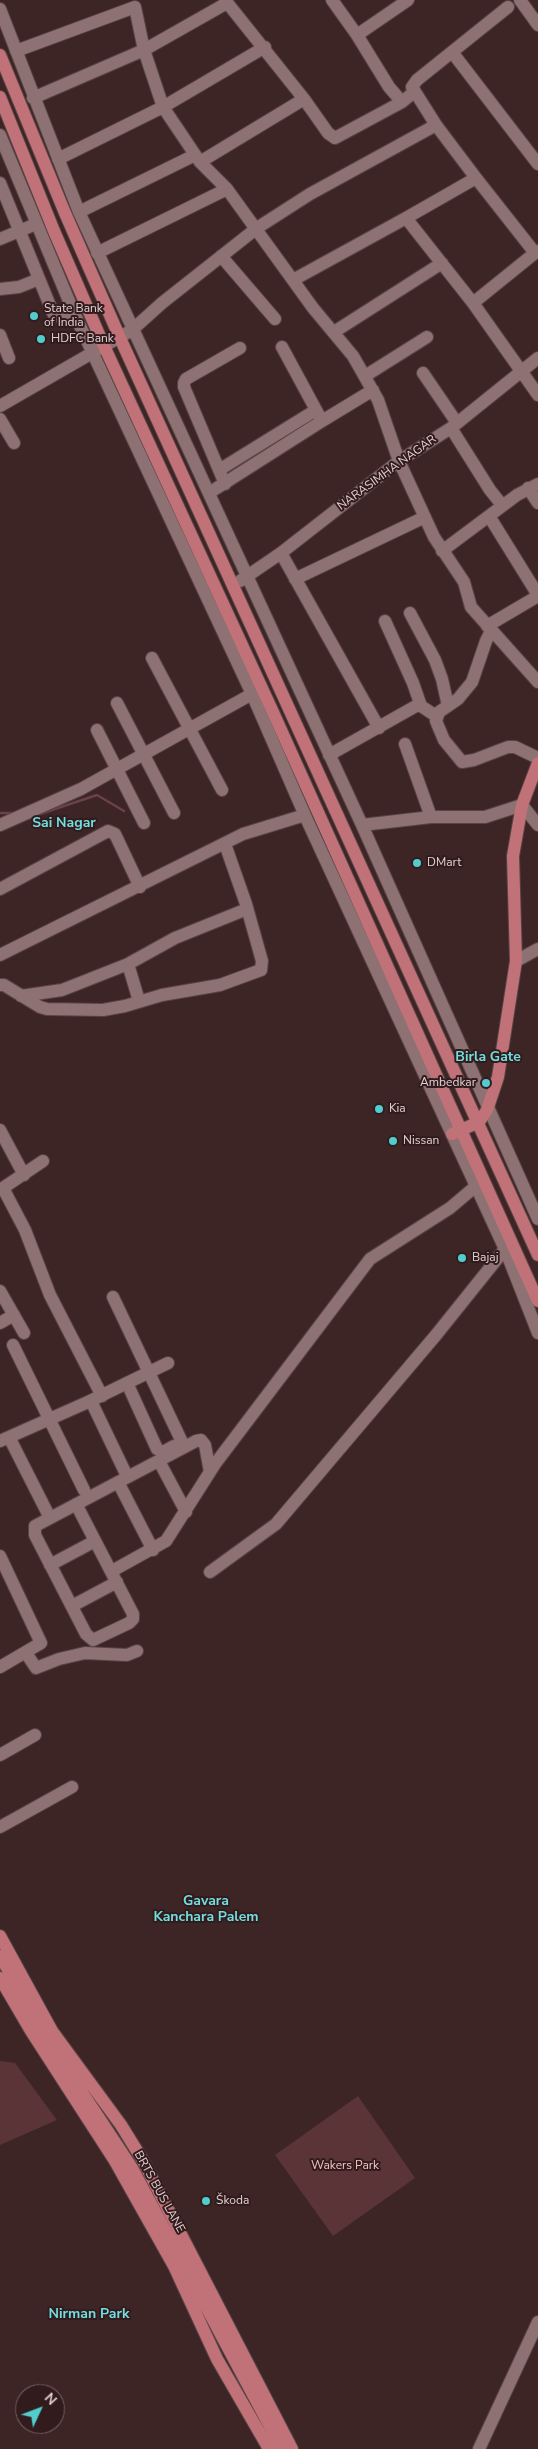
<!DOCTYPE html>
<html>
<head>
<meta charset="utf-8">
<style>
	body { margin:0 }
	#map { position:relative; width:538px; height:2449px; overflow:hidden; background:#3d2526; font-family:"Nunito Sans",sans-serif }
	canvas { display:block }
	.north { position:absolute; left:15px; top:2384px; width:50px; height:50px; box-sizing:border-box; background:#321b1c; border:1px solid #786364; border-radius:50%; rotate:47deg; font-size:14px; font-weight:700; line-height:20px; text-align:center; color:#e1d0d0 }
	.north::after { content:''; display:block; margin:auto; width:18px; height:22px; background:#52cdce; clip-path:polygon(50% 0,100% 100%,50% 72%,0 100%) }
</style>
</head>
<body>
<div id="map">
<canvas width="538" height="2449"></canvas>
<div class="north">N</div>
</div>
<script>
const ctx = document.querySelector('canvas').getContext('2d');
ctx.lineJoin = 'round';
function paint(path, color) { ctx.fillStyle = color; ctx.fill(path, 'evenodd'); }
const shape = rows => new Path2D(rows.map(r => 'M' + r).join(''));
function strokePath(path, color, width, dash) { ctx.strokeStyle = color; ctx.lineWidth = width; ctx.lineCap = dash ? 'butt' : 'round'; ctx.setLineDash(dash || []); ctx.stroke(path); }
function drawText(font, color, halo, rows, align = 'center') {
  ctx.font = font + ' "Nunito Sans",sans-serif'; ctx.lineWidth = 4; ctx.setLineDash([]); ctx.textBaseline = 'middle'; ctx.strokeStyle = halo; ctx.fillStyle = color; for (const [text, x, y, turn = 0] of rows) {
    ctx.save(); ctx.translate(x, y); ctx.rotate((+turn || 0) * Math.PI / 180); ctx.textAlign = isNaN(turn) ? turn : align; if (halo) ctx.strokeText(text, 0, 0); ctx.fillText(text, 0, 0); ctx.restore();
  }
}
paint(shape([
	[0,2061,15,2063,57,2120,0,2145],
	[358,2096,415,2178,333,2236,275,2155]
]), '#5a3436');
strokePath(shape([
	[0,813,12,813],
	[40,814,97,795,124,811]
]), '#6a4148', 2.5);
const minor = shape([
	[332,0,357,35,389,87,402,102],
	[520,0,538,25],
	[508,7,417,80,412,87,436,125,476,178,535,253,538,251],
	[0,9,79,212,362,825,538,1219],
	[357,35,408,0],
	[16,51,135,7,144,50,163,107,200,162,227,189,313,308,353,356,378,400,399,461,434,537,464,582,471,607,538,682],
	[452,52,538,164],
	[33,98,144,50,227,3],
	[304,99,328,133,335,138,402,102,414,92],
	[0,135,74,313,252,694,307,820,505,1249,538,1333],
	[58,159,163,107,265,47],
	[200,162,304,99,225,0],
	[0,183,53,313,60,317,74,313],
	[79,212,195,155],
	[406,218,476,178],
	[0,239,36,224],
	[97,253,227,189],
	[221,256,275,319],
	[293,280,406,218,473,303,538,395],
	[0,289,19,287,39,279],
	[473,303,535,253],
	[334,332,442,263],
	[0,335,9,358],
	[423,373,457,423],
	[365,376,427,337],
	[0,406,132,330,162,303,257,228,310,194,436,125],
	[0,419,14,443],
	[322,421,373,390],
	[451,428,490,490,502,505],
	[219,470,316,410],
	[225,484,184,387,184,383,186,379,240,348],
	[528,488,538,503],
	[209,493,322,421,282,347],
	[489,516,538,595],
	[442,551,517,495,538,484],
	[281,553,379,728],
	[295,579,425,517],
	[240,581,281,553,399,461,451,428,538,358],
	[410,613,435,660,442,679,448,706],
	[385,621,413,683,421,706],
	[487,626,538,596],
	[491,631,486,641,472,682,458,699,439,712,436,721,444,740,462,762,474,760,508,747,515,747,538,758],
	[152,658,222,790],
	[117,703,174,813],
	[97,730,144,823],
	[405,744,431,817],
	[329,755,416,706,421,706,436,716],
	[0,825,81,789,252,694],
	[362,825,431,817,485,817,522,805,538,825],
	[0,889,108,831,115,834,140,887],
	[0,955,243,834,305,815],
	[516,961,538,949],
	[128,964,139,1001],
	[0,985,4,985,40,1007,47,1009,103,1010,125,1006,162,995,220,985,261,970,262,961,246,904,225,844],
	[21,996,62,990,85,981,128,964,175,938,247,909],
	[0,1130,24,1175],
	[3,1188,25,1230,50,1295,102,1396],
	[0,1190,43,1161],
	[0,1291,24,1333],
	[113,1297,182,1442],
	[0,1323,14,1315],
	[13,1345,84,1490],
	[127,1383,157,1449,163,1452,174,1446],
	[91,1401,125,1472],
	[9,1437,47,1512],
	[0,1441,88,1402,168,1363],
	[159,1461,186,1512],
	[118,1482,153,1550],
	[76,1504,133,1614,133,1619,129,1623,93,1640,86,1634,35,1535,35,1526,196,1441,201,1440,205,1445,210,1472],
	[0,1556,41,1643,0,1667],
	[50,1565,95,1541],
	[112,1571,166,1541,215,1464,370,1259,450,1208,476,1186],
	[210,1572,276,1524,436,1335,505,1249],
	[72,1606,117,1582],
	[26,1653,36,1668,59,1659,85,1653,127,1655,137,1651],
	[0,1755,35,1735],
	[0,1827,72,1787],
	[479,2449,538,2322]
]);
const major = shape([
	[0,55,65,213,120,338,538,1255],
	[0,97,54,231,104,346,272,710,538,1301],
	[452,1134,479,1122,487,1110,498,1077,516,961,513,856,522,805,538,763],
	[0,1936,52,2031,121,2125,142,2159,292,2449],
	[0,1956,49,2042,132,2168,282,2449],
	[0,1978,31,2031,115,2161,174,2266,217,2359,269,2449]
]);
strokePath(minor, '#584445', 14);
strokePath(major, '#584445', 14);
strokePath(minor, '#8e7172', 12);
strokePath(major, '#c17278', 12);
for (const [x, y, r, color] of [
	[34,316,5,"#52cdce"],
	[41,339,5,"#52cdce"],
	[417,863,5,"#52cdce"],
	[486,1083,5,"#52cdce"],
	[379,1109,5,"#52cdce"],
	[393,1141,5,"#52cdce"],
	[462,1258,5,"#52cdce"],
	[206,2201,5,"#52cdce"]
]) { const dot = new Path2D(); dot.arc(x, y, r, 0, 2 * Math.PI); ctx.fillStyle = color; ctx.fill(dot); strokePath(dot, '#321b1c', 2); }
drawText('12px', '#e1d0d0', '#321b1c', [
	["State Bank",44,309],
	["of India",44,323],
	["HDFC Bank",51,339],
	["DMart",427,863],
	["Ambedkar",476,1083,"right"],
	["Kia",389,1109],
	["Nissan",403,1141],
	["Bajaj",472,1258],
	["Škoda",216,2201]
], 'left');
drawText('12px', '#e1d0d0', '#321b1c', [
	["NARASIMHA NAGAR",387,473,-36],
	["BRTS BUS LANE",159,2192,61]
]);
drawText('12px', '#f9c0c1', '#321b1c', [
	["Wakers Park",345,2166]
]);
drawText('bold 14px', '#71dedf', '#321b1c', [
	["Sai Nagar",64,824],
	["Birla Gate",488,1058],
	["Gavara",206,1902],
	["Kanchara Palem",206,1918],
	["Nirman Park",89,2315]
]);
</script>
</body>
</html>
